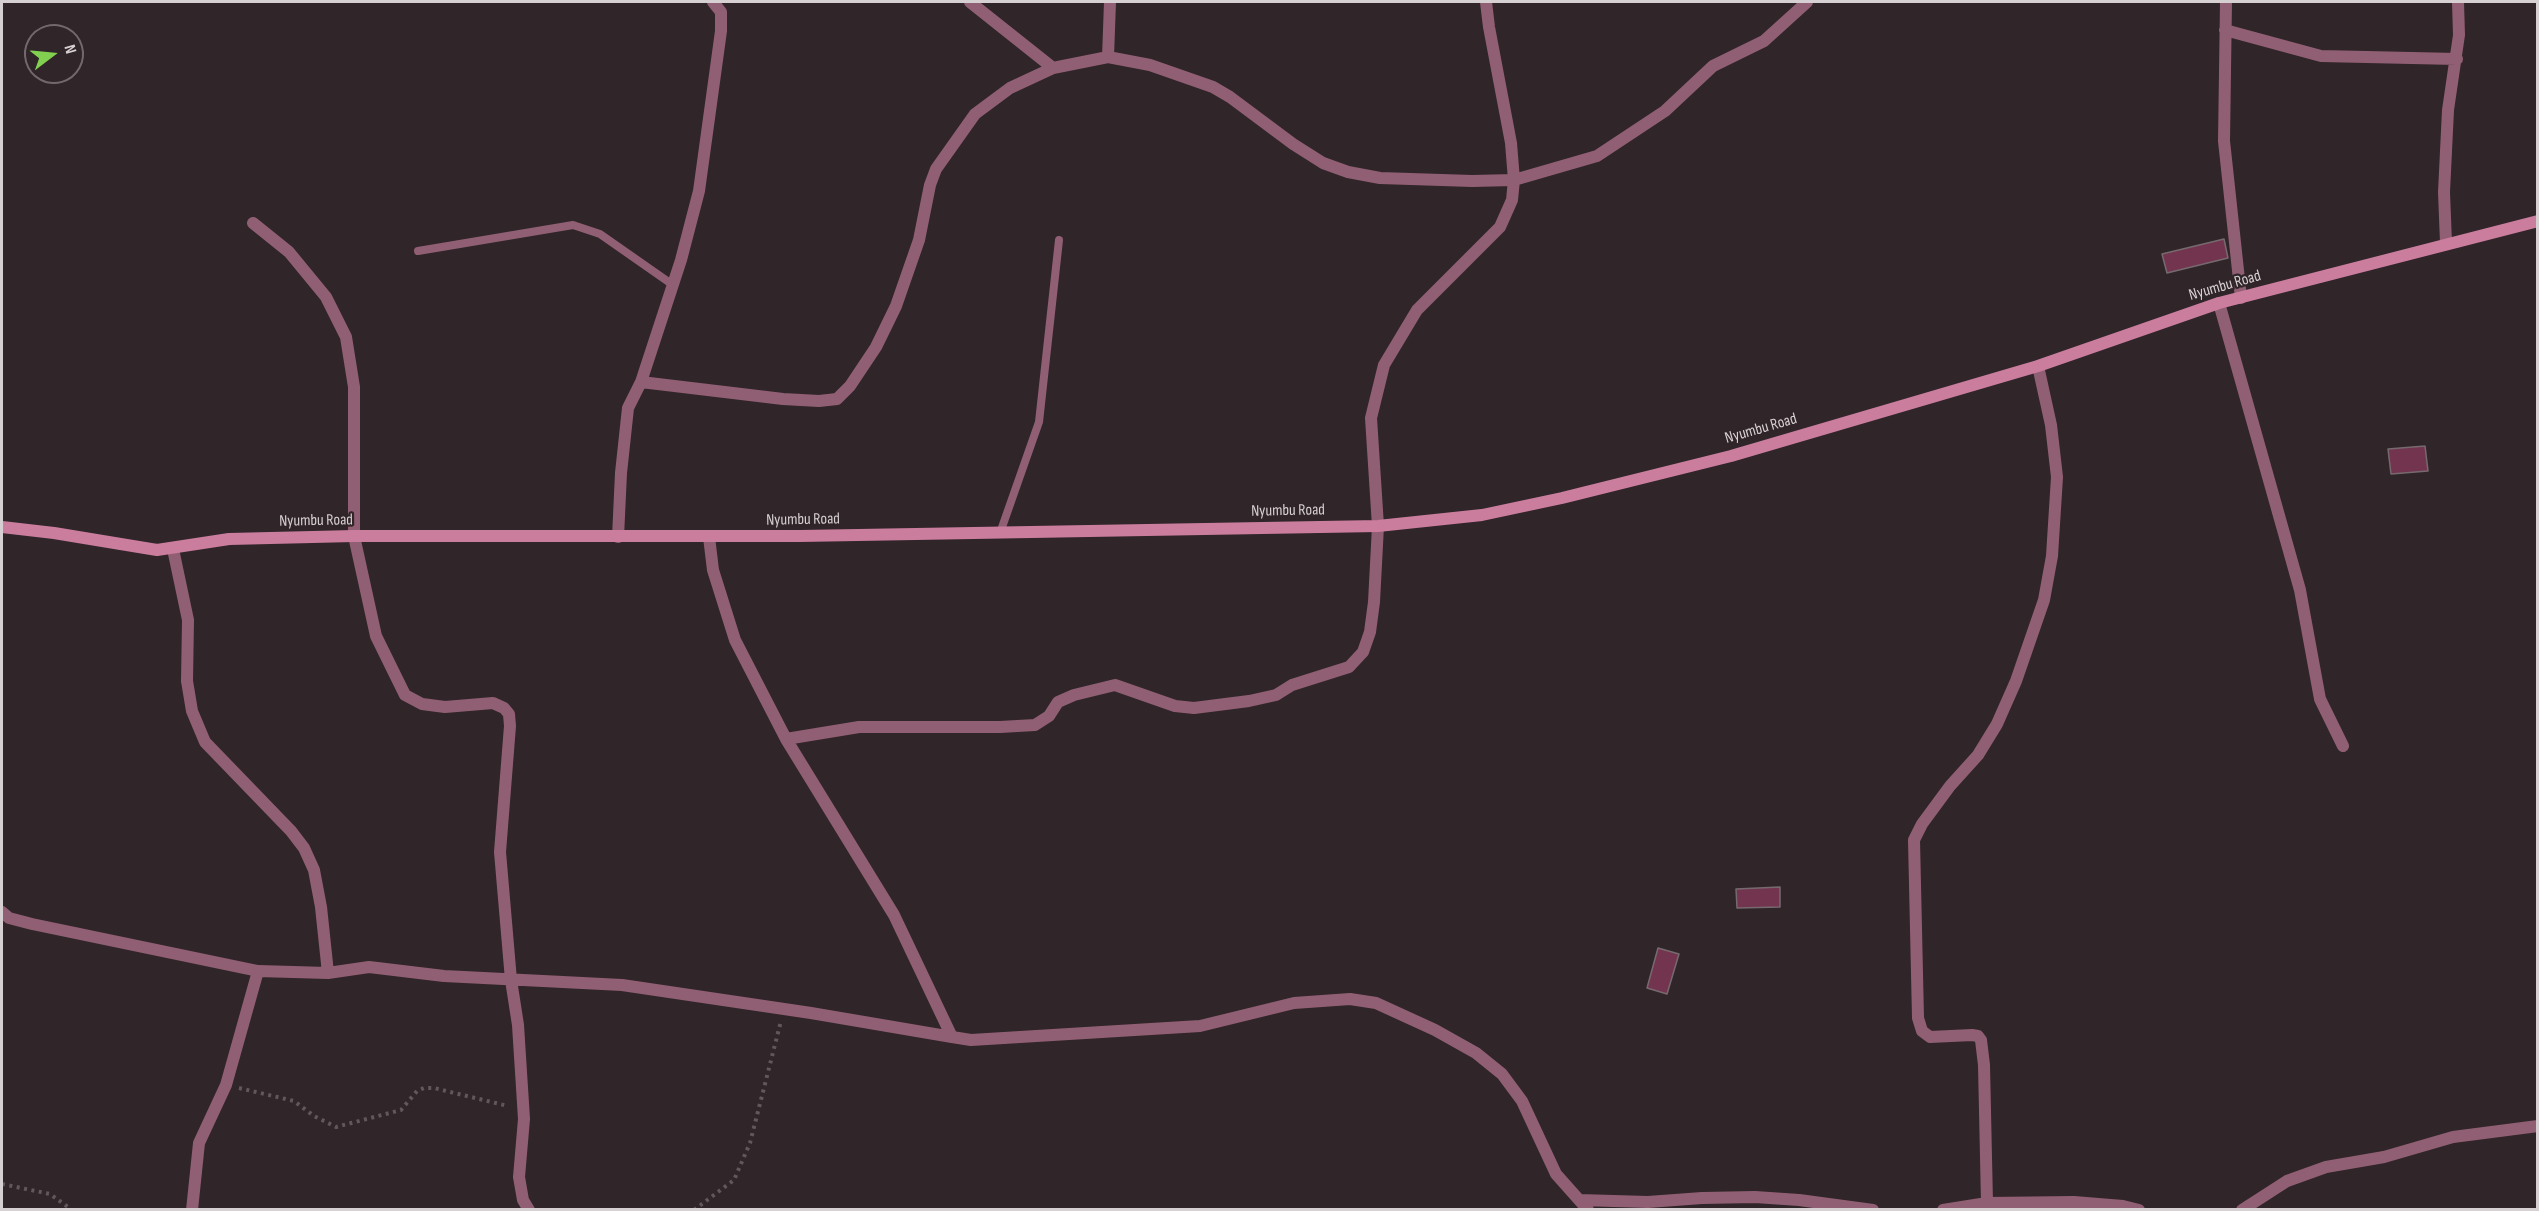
<!DOCTYPE html>
<html>
<head>
<meta charset="utf-8">
<style>
	body { margin:0 }
	#map { position:relative; width:2539px; height:1211px; overflow:hidden; background:#302529; font-family:"Sofia Sans Condensed",sans-serif }
	canvas { display:block }
	.frame { position:absolute; inset:0; border:3px solid #d7d0d3; pointer-events:none }
	.north { position:absolute; left:24px; top:24px; width:60px; height:60px; box-sizing:border-box; background:#302529; border:2px solid #73696d; border-radius:50%; rotate:74deg; font-size:16px; font-weight:700; line-height:24px; text-align:center; color:#d7d0d3 }
	.north::after { content:''; display:block; margin:auto; width:21px; height:27px; background:#82d04f; clip-path:polygon(50% 0,100% 100%,50% 72%,0 100%) }
</style>
</head>
<body>
<div id="map">
<canvas width="2539" height="1211"></canvas>
<div class="frame"></div>
<div class="north">N</div>
</div>
<script>
const ctx = document.querySelector('canvas').getContext('2d');
ctx.lineJoin = 'round';
function paint(path, color) { ctx.fillStyle = color; ctx.fill(path, 'evenodd'); }
const shape = rows => new Path2D(rows.map(r => 'M' + r).join(''));
function strokePath(path, color, width, dash) { ctx.strokeStyle = color; ctx.lineWidth = width; ctx.lineCap = dash ? 'butt' : 'round'; ctx.setLineDash(dash || []); ctx.stroke(path); }
function drawText(font, color, halo, rows, align = 'center') {
  ctx.font = font + ' "Sofia Sans Condensed",sans-serif'; ctx.lineWidth = 4.5; ctx.setLineDash([]); ctx.textBaseline = 'middle'; ctx.strokeStyle = halo; ctx.fillStyle = color; for (const [text, x, y, turn = 0] of rows) {
    ctx.save(); ctx.translate(x, y); ctx.rotate((+turn || 0) * Math.PI / 180); ctx.textAlign = isNaN(turn) ? turn : align; if (halo) ctx.strokeText(text, 0, 0); ctx.fillText(text, 0, 0); ctx.restore();
  }
}
const building = shape([
	[2224,239,2228,258,2167,273,2162,254,2224,239],
	[2425,446,2428,471,2391,474,2388,449,2425,446],
	[1780,887,1780,907,1737,908,1736,889,1780,887],
	[1658,948,1679,954,1667,994,1647,988,1658,948]
]);
paint(building, '#733450');
strokePath(building, '#776a6f', 1.5);
strokePath(shape([
	[239,1088,294,1101,314,1116,336,1127,401,1110,417,1091,424,1088,434,1088,508,1106],
	[2,1184,50,1194,72,1210],
	[694,1210,734,1180,750,1143,781,1021]
]), '#62585c', 4, [3, 4.5]);
strokePath(shape([
	[418,251,573,225,600,234,673,285],
	[1000,533,1039,422,1059,240]
]), '#915f73', 8);
strokePath(shape([
	[970,2,1053,68],
	[2226,2,2224,141,2241,298],
	[2225,30,2321,56,2457,59],
	[1108,57,1110,2],
	[253,223,289,252,326,297,346,337,354,387,354,536,376,636,405,695,422,704,445,707,493,703,504,708,509,714,510,726,500,852,511,980,518,1025,524,1119,519,1177,523,1200,529,1210],
	[2446,243,2444,192,2448,110,2459,35,2458,2],
	[2219,303,2300,590,2320,699,2343,746],
	[641,382,783,399,819,401,837,399,850,386,876,347,896,306,919,240,930,185,936,169,975,114,1010,88,1053,68,1108,57,1150,65,1213,87,1230,97,1293,144,1323,163,1348,172,1380,178,1472,181,1514,180,1597,156,1665,111,1713,66,1764,41,1807,2],
	[618,537,621,473,628,408,641,382,681,260,699,191,721,31,721,12,713,2],
	[709,537,713,570,735,640,786,739,894,915,952,1037,971,1040,1200,1026,1294,1003,1350,999,1376,1003,1435,1030,1476,1053,1502,1074,1522,1101,1556,1174,1588,1210],
	[173,549,188,620,187,681,192,711,205,742,291,831,304,848,314,870,321,907,328,973],
	[786,739,859,727,1000,727,1035,725,1049,716,1058,702,1074,695,1115,685,1175,706,1194,708,1249,701,1276,695,1292,685,1349,667,1363,652,1370,632,1374,602,1378,526,1371,418,1384,365,1417,310,1500,227,1512,200,1514,180,1511,143,1489,27,1486,2],
	[2,912,9,918,32,924,258,971,328,973,369,967,444,976,622,985,811,1013,952,1037],
	[1579,1200,1648,1202,1702,1198,1755,1197,1799,1200,1873,1210],
	[1987,1203,1984,1065,1981,1040,1978,1036,1972,1035,1930,1037,1922,1031,1918,1018,1914,840,1922,824,1950,786,1978,755,1997,724,2016,681,2044,600,2052,556,2057,477,2051,425,2038,366],
	[192,1210,199,1143,226,1085,258,971],
	[1943,1210,1987,1203,2074,1202,2123,1206,2139,1210],
	[2242,1210,2287,1181,2326,1167,2384,1157,2453,1137,2538,1126]
]), '#915f73', 12);
strokePath(shape([
	[2,527,54,533,157,550,229,539,354,536,800,536,1378,526,1482,515,1562,498,1731,456,2038,366,2219,303,2538,221]
]), '#cb7d9e', 12);
drawText('16px', '#d7d0d3', '#302529', [
	["Nyumbu Road",2225,286,-16],
	["Nyumbu Road",1761,429,-16],
	["Nyumbu Road",1288,511,-1],
	["Nyumbu Road",803,520,-1],
	["Nyumbu Road",316,521,-1]
]);
</script>
</body>
</html>
